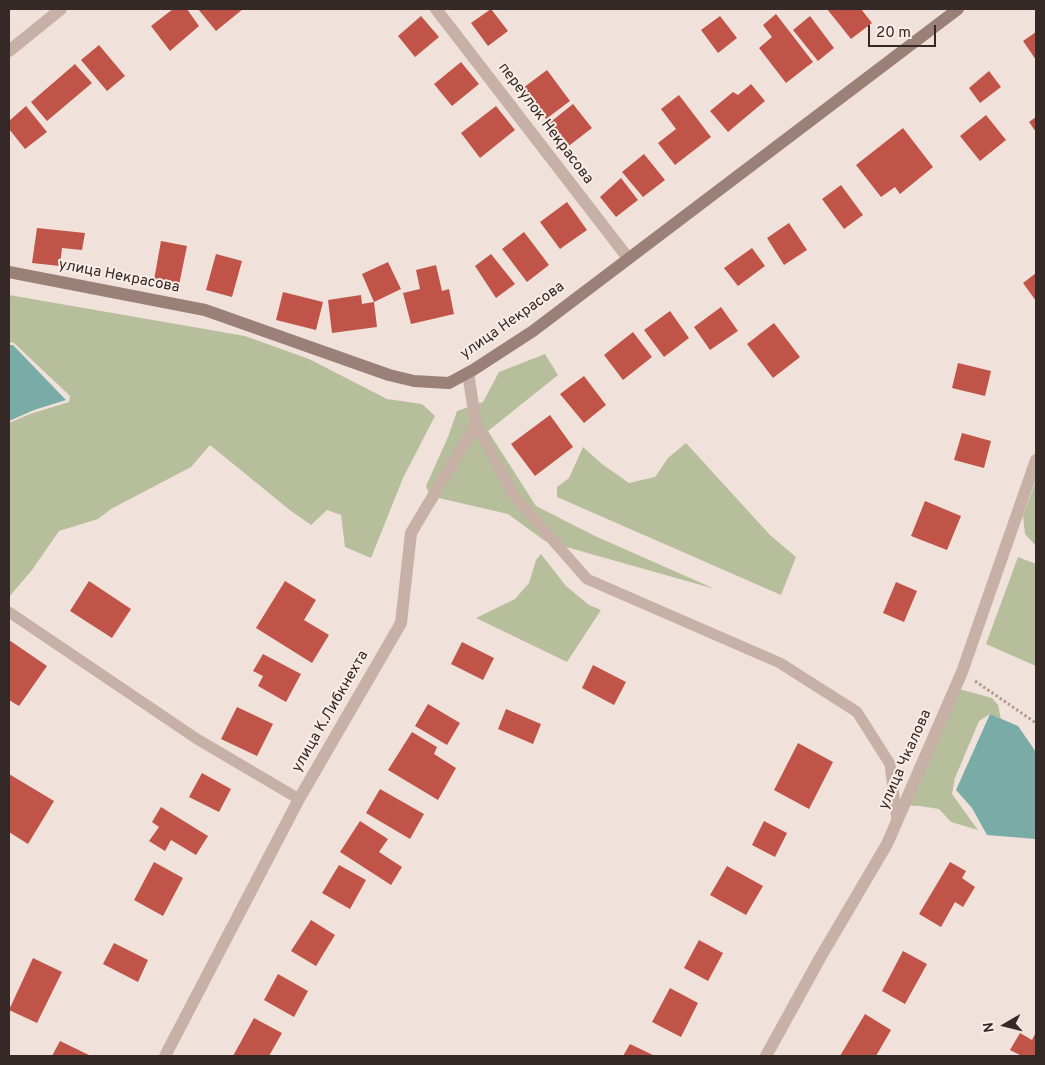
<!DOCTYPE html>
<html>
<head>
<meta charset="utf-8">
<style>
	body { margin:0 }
	#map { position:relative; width:1045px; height:1065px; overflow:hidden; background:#f0e2da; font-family:Overpass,sans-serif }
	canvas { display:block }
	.frame { position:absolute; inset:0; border:10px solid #342927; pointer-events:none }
	.north { position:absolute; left:980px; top:1000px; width:50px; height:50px; -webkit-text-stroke:4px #f8ede6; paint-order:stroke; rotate:262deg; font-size:14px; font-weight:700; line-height:20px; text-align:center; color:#342927 }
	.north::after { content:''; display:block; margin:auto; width:18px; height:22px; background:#342927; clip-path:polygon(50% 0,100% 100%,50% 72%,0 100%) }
	.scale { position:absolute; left:868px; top:25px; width:68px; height:22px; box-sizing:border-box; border:2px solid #342927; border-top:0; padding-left:6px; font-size:15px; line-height:18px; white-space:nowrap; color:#342927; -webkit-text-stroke:4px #f8ede6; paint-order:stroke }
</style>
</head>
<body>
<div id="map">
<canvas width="1045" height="1065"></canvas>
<div class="frame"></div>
<div class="north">N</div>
<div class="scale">20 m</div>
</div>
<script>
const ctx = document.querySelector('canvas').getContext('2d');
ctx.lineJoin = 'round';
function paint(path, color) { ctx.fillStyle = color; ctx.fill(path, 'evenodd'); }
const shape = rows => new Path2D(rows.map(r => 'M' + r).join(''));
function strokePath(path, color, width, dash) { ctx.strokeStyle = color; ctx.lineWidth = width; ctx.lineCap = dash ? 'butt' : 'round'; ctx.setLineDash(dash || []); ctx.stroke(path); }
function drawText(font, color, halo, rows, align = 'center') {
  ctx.font = font + ' Overpass,sans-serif'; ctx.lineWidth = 4; ctx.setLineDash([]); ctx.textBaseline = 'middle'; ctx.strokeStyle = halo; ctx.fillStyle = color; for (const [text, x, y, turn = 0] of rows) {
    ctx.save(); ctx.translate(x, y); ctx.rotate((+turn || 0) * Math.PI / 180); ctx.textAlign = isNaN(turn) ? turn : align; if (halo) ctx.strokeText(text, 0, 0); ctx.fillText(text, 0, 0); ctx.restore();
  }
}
paint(shape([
	[9,295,245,336,309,359,387,399,422,404,435,416,403,478,371,558,345,547,341,515,327,510,311,525,291,511,210,445,191,467,111,509,98,519,59,531,32,570,9,597,9,423,30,414,69,402,70,396,14,343,9,342],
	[545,354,558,375,488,431,536,506,595,536,715,589,545,541,508,514,430,496,426,486,448,437,457,411,483,402,499,372],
	[686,443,770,535,796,557,781,595,557,497,557,487,569,478,583,447,602,464,629,483,655,477,668,458],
	[1036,480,1036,546,1025,534,1023,516],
	[541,554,566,586,589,605,601,610,567,662,476,618,515,599,529,583,536,560],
	[1018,557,1036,564,1036,666,986,644],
	[952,687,992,698,998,705,1001,719,990,714,979,721,955,778,952,794,978,830,951,822,939,809,920,806,900,805]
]), '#b7be9b');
paint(shape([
	[9,345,13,345,66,400,34,410,9,421],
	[990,714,1018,726,1036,752,1036,839,987,835,972,808,956,790]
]), '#7aaca7');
paint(shape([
	[173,9,187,9,199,26,170,51,151,26],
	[198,9,243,9,216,31],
	[491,9,508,31,488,46,471,23],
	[827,9,861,9,872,23,851,39],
	[776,14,813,62,786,83,759,48,772,37,763,25],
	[421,16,439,37,415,57,398,36],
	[720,16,737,38,718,53,701,30],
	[810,16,834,48,818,61,793,30],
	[1036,32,1036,60,1023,41],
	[99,45,125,76,107,91,81,60],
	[461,62,479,84,452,106,434,84],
	[75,64,92,83,47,121,31,102],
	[547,70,570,101,546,119,523,88],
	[989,71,1001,87,980,103,969,88],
	[751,84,765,101,728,132,710,111,733,92,738,95],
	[679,95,711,137,675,165,658,143,676,129,661,109],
	[573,104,592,128,566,148,548,124],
	[26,106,47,132,25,149,9,129,9,121],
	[496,106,515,130,480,158,461,133],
	[986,115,1006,140,980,161,960,136],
	[1036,117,1036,132,1029,122],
	[903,128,933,167,900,194,895,187,881,197,856,165],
	[644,154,665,180,643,197,622,172],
	[621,178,638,200,616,217,600,197],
	[841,185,863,215,844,229,822,199],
	[567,202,587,230,560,249,540,222],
	[789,223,807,250,784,265,767,238],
	[37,228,85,233,82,250,62,248,60,266,32,263],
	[524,232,549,265,527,282,502,249],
	[161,241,187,246,179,285,154,280],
	[752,248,765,266,738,286,724,268],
	[216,254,242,261,232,297,206,290],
	[491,254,515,284,496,298,475,266],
	[388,262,401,289,374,302,377,327,332,333,328,300,361,295,362,304,374,302,362,274],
	[436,265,442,291,449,289,454,314,411,324,403,293,420,289,416,270],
	[1036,273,1036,301,1023,283],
	[283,292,323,302,316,330,276,320],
	[721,307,738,331,710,350,694,327],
	[670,311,689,338,664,357,644,330],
	[774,323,800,357,773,378,747,344],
	[633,332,652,357,623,380,604,355],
	[958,363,991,371,985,396,952,388],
	[584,376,606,405,584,423,560,394],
	[550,415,573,447,535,476,511,444],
	[962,433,991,441,984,468,954,460],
	[925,501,961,516,947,550,911,536],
	[89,581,131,609,112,638,70,611],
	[285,581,316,600,304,620,329,635,312,663,256,628],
	[896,582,917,591,904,622,883,613],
	[9,640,47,666,19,706,9,700],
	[462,642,494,658,483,680,451,664],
	[263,654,301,674,286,702,258,686,263,676,253,671],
	[593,665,626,682,614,705,582,688],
	[428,704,460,723,447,745,415,726],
	[237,707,273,724,257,756,221,739],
	[506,709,541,724,533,744,498,729],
	[412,732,437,747,434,754,456,768,438,800,388,770],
	[798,743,833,762,809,809,774,790],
	[202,773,231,789,219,812,189,797],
	[9,774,54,801,28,844,9,832],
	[380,789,424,814,410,839,366,813],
	[161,807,208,836,196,855,171,840,165,851,149,841,159,827,152,822],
	[360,821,388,839,379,852,402,867,391,885,340,852],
	[764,821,787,833,775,857,752,845],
	[154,862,183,878,163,916,134,900],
	[950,862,966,871,962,878,975,887,963,907,955,902,941,927,919,914],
	[339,865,366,880,350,909,322,893],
	[727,866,763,886,746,915,710,895],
	[311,920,335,935,316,966,291,951],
	[699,940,723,953,708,981,684,968],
	[114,943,148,960,138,982,103,964],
	[903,951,927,964,905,1004,882,991],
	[33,958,62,972,37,1023,9,1010],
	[278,974,308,991,294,1017,264,1000],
	[670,988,698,1003,681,1037,652,1022],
	[865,1014,891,1030,876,1056,840,1056],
	[254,1018,282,1033,269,1056,233,1056],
	[1036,1032,1036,1056,1022,1056,1010,1050,1020,1033,1032,1040],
	[60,1041,91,1056,52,1056],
	[630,1044,655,1056,623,1056]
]), '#c05448');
strokePath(shape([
	[975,681,1036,723]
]), '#b39b91', 3, [2.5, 2.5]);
strokePath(shape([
	[476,424,514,496,587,579,780,663,857,712,890,764,897,820],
	[9,612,197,739,299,799]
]), '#c7b1a6', 11);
strokePath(shape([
	[436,9,628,258],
	[9,51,61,9],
	[165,1056,299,799,401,623,411,533,476,424,468,373],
	[766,1056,820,958,887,844,962,672,1036,460]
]), '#c7b1a6', 12);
strokePath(shape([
	[9,272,205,310,389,375,414,381,449,383,473,370,533,331,958,9]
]), '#9b8078', 12);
drawText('15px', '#342927', '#f8ede6', [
	["переулок Некрасова",545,124,53],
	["улица Некрасова",119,277,11],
	["улица Некрасова",513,321,-35],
	["улица К.Либкнехта",331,712,-60],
	["улица Чкалова",906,760,-66]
]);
</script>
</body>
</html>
